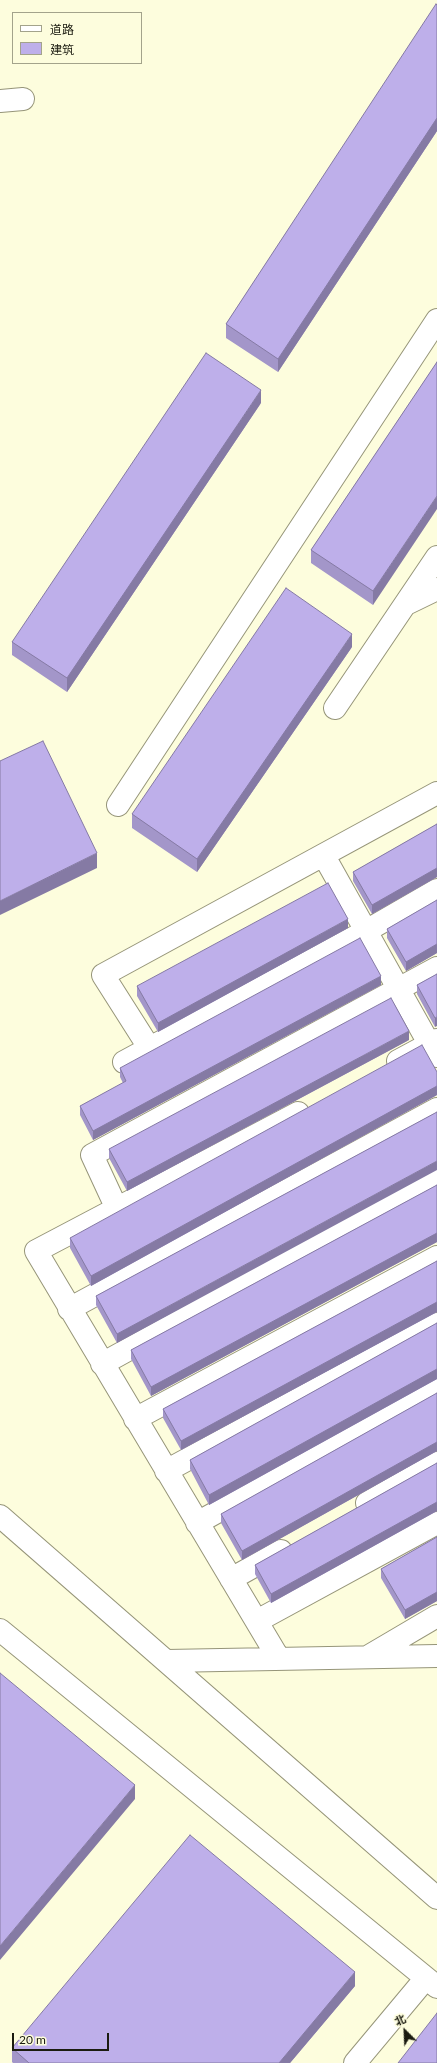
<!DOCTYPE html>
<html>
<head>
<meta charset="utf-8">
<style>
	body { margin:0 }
	#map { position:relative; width:437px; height:2063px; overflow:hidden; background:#fdfddd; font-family:Lato,"Noto Sans SC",sans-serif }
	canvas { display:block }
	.legend { position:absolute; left:12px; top:12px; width:130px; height:52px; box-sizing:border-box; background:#fdfddd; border:1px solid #a3a38b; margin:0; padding:5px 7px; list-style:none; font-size:12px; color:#1b1b10 }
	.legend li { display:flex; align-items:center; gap:8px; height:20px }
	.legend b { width:20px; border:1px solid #a3a38b }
	.north { position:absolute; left:385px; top:2011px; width:40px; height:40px; -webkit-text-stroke:3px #fdfddd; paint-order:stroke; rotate:336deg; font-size:11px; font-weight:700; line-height:16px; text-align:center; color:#1b1b10 }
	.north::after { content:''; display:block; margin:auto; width:14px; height:18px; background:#1b1b10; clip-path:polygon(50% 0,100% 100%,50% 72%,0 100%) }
	.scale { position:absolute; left:12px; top:2033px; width:97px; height:18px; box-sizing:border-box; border:2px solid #1b1b10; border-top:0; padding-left:5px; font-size:12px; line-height:14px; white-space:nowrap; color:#1b1b10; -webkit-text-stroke:3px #fdfddd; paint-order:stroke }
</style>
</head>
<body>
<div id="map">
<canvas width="437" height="2063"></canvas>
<ul class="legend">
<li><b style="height:5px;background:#fff"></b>道路</li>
<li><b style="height:11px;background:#beafea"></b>建筑</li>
</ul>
<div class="north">北</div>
<div class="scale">20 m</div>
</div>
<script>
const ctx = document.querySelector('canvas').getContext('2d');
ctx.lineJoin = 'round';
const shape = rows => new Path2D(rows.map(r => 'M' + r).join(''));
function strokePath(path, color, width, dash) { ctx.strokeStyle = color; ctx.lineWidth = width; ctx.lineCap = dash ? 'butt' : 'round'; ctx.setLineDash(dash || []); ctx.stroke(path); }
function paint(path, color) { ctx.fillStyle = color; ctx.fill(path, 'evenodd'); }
const minor = shape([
	[0,101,23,99],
	[406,604,437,589],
	[335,708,437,557],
	[118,805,437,320],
	[324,856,436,1056],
	[150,1049,103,975,437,793],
	[398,1061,437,1040],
	[124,1062,366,931,437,890],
	[117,1209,92,1155,437,968],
	[69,1309,437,1109],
	[102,1364,437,1179],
	[135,1419,437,1257],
	[166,1471,437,1324],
	[367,1503,437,1463],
	[0,1516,437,1898],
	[197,1523,437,1390],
	[231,1579,281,1551],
	[257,1621,437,1523],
	[0,1630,437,1987],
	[369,1656,437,1616],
	[279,1659,36,1251,298,1113],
	[167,1661,437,1656],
	[355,2063,426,1978]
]);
strokePath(minor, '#969579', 24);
strokePath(minor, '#fff', 22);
paint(shape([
	[437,5,437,131,278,372,226,338,226,324],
	[437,362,373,605,311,563,311,550],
	[261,403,67,692,12,655,12,642],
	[352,647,197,872,132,828,132,814],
	[437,824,437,877,372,914,353,881,353,872],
	[437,900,437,953,406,971,387,938,387,929],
	[348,928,158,1032,137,996,137,986],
	[437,974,435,1027,417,994,417,985],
	[381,985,93,1140,80,1115,80,1106,123,1083,120,1077,120,1068],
	[409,1040,127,1191,109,1158,109,1149],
	[437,1072,437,1095,91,1286,70,1248,70,1238],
	[437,1112,117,1343,96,1305,96,1296],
	[437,1185,437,1242,151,1396,131,1359,131,1350],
	[437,1261,437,1312,181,1450,163,1418,163,1409],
	[437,1323,437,1379,209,1505,190,1469,190,1460],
	[437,1393,437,1451,242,1560,221,1523,221,1514],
	[437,1463,437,1511,271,1603,255,1574,255,1565],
	[437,1537,437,1601,405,1619,381,1578,381,1569],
	[355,1986,290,2063,13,2063,12,2062,12,2048]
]), '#a396c9');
paint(shape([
	[437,118,437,131,278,372,278,359],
	[261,390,261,403,67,692,67,678],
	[437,496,437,509,373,605,373,591],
	[352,634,352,647,197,872,197,859],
	[97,853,97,868,0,915,0,901],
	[437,868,437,877,372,914,372,905],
	[348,919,348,928,158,1032,158,1023],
	[437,944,437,953,406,971,406,962],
	[381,976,381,985,93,1140,93,1131],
	[437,1017,437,1026,435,1027,435,1018],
	[409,1031,409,1040,127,1191,127,1182],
	[437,1086,437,1095,91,1286,91,1276],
	[437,1161,437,1170,117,1343,117,1334],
	[437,1233,437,1242,151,1396,151,1387],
	[437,1302,437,1312,181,1450,181,1441],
	[437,1369,437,1379,209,1505,209,1495],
	[437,1442,437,1451,242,1560,242,1551],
	[437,1502,437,1511,271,1603,271,1594],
	[437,1592,437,1601,405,1619,405,1610],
	[135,1785,135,1799,0,1960,0,1946],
	[355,1972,355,1986,290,2063,279,2063]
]), '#857aa4');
const building = shape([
	[436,4,437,5,437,118,278,359,226,324,436,4],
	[206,353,261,390,67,678,12,642,206,353],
	[437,362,437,496,373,591,311,550,437,362],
	[286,588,352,634,197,859,132,814,286,588],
	[43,741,97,853,0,901,0,761,43,741],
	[437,824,437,868,372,905,353,872,437,824],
	[328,883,348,919,158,1023,137,986,328,883],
	[437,900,437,944,406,962,387,929,437,900],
	[360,938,381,976,93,1131,80,1106,126,1081,120,1068,360,938],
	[437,974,437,1017,435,1018,417,985,437,974],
	[391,998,409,1031,127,1182,109,1149,391,998],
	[422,1045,437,1072,437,1086,91,1276,70,1238,422,1045],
	[437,1112,437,1161,117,1334,96,1296,437,1112],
	[437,1185,437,1233,151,1387,131,1350,437,1185],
	[437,1261,437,1302,181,1441,163,1409,437,1261],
	[437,1323,437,1369,209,1495,190,1460,437,1323],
	[437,1393,437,1442,242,1551,221,1514,437,1393],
	[437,1463,437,1502,271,1594,255,1565,437,1463],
	[437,1537,437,1592,405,1610,381,1569,437,1537],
	[0,1673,135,1785,0,1946,0,1673],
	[190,1835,355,1972,279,2063,29,2063,12,2048,190,1835],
	[437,2013,437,2063,398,2063,437,2013]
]);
paint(building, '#beafea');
strokePath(building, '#857aa4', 1);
</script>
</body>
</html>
